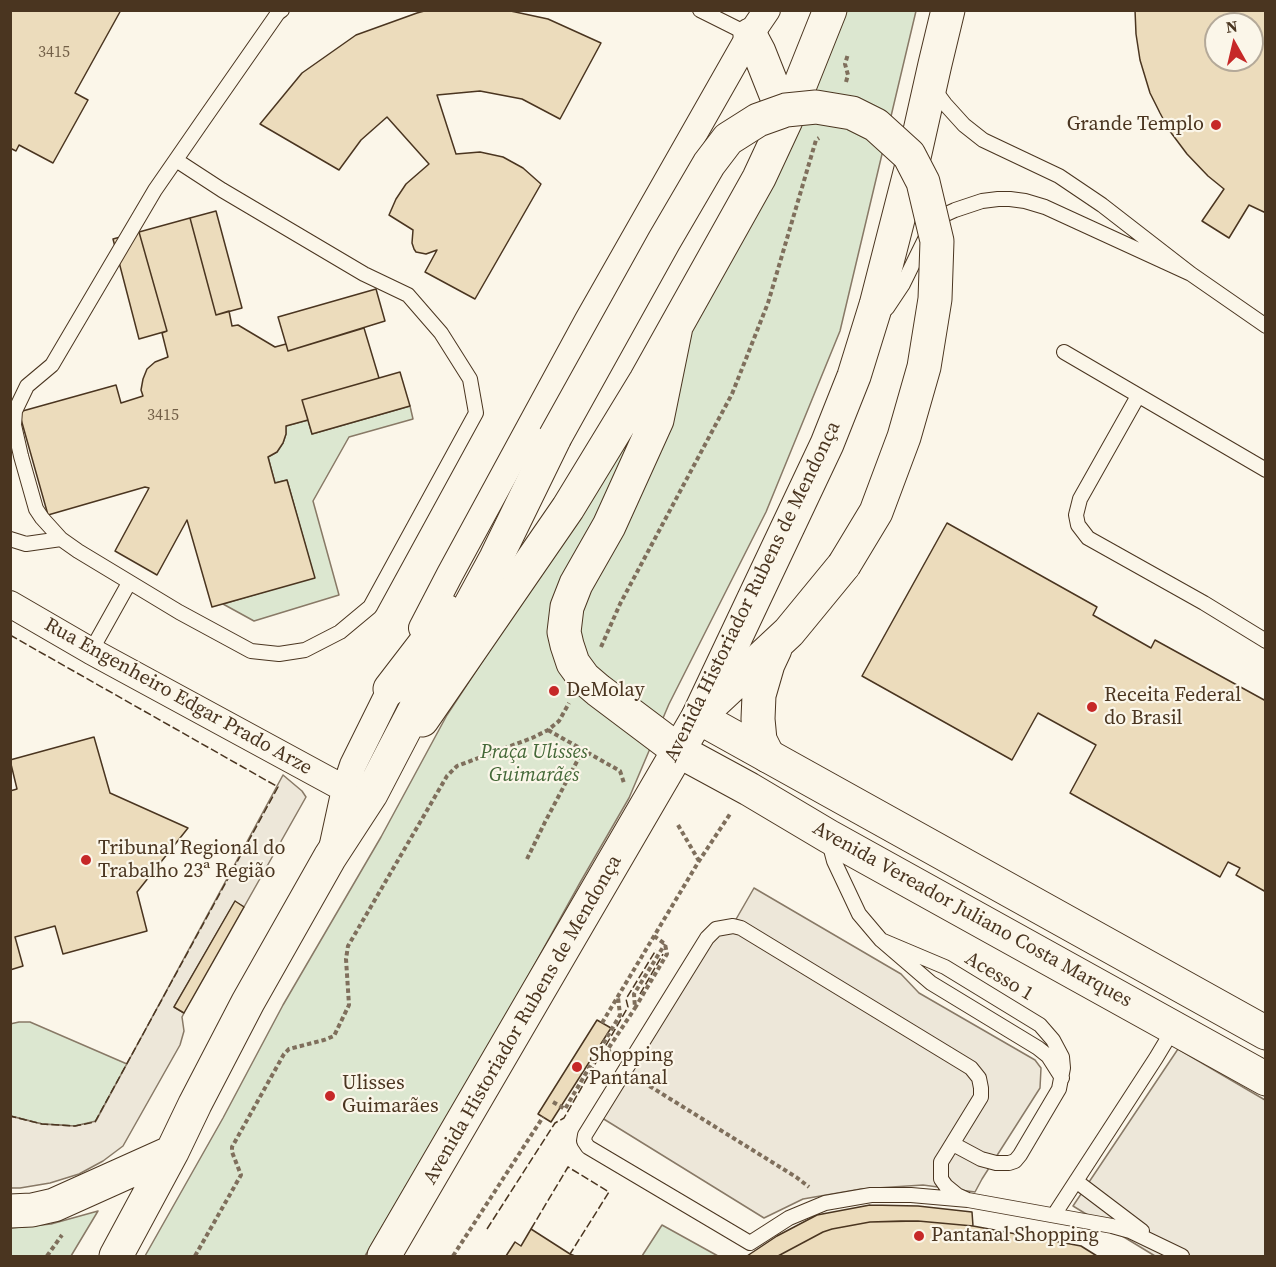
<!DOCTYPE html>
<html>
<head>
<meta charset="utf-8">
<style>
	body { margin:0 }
	#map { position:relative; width:1276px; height:1267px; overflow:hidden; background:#fbf6e9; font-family:"Source Serif 4",serif }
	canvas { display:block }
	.frame { position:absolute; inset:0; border:12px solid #4a3520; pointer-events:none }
	.north { position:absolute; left:1204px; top:12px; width:60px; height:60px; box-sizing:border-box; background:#fbf6e9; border:2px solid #b4a999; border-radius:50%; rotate:352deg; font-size:16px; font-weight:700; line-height:24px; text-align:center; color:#4a3520 }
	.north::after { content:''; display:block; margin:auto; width:21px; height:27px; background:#c62828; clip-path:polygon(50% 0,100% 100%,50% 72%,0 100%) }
</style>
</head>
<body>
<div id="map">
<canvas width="1276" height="1267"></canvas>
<div class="frame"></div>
<div class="north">N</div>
</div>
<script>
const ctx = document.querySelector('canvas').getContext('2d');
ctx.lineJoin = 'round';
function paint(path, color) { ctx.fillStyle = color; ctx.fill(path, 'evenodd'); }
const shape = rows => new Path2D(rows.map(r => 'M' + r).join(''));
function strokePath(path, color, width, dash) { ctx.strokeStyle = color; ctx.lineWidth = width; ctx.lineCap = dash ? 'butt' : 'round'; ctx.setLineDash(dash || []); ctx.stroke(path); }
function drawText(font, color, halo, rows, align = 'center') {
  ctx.font = font + ' "Source Serif 4",serif'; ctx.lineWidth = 4.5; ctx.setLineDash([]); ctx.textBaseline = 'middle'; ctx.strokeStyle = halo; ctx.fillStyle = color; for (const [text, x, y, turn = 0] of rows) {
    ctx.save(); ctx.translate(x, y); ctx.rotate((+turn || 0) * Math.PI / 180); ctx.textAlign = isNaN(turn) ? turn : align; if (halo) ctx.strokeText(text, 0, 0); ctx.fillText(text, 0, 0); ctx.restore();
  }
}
const green = shape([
	[841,11,916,11,840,331,766,512,669,704,629,798,581,881,501,1025,365,1256,145,1256,223,1118,283,1005,381,837,447,715,605,475,841,11],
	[410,406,413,419,349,437,313,501,339,595,254,621,223,604,314,577,287,480,275,483,268,457,277,452,283,443,286,434,286,426,308,420,312,434,410,406],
	[19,1022,30,1022,127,1064,95,1122,75,1126,42,1124,11,1116,10,1024,19,1022],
	[98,1211,71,1256,11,1256,11,1228,51,1224,98,1211],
	[662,1225,718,1256,642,1256,662,1225]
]);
paint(green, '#dce7d0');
strokePath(green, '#887966', 1.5);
const parking = shape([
	[283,775,302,791,306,797,244,907,235,902,174,1007,184,1013,182,1017,184,1031,180,1045,123,1146,103,1161,79,1174,50,1183,20,1188,11,1188,10,1116,42,1124,75,1126,96,1121,283,775],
	[754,888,901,974,919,993,1035,1060,1041,1068,1040,1088,982,1179,975,1192,923,1185,861,1189,803,1199,764,1218,594,1113,710,928,735,921,754,888],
	[1178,1049,1265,1100,1265,1256,1155,1256,1073,1206,1178,1049]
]);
paint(parking, '#ede7d9');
strokePath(parking, '#887966', 1.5);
const building = shape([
	[12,10,121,10,75,93,88,100,53,163,19,145,16,151,10,148,10,13,12,10],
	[428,10,506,10,548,19,601,43,560,119,522,99,480,91,437,95,456,154,480,152,503,157,523,168,541,184,475,299,425,272,437,250,426,254,416,252,414,249,412,243,413,230,389,215,396,199,406,184,429,164,387,117,361,140,339,170,260,124,302,73,356,35,417,13,428,10],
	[1135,10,1266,10,1266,213,1249,205,1229,238,1202,221,1224,189,1208,176,1187,154,1169,130,1160,113,1150,93,1140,60,1136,34,1135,10],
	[1216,24,1252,24,1252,60,1216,60,1216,24],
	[216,211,242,308,216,315,190,218,216,211],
	[190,218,216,315,229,311,232,326,238,325,275,347,286,344,288,351,364,328,379,378,302,400,308,420,286,426,286,434,283,443,277,452,268,457,275,483,287,480,315,578,212,607,187,520,157,575,115,551,149,488,145,487,48,515,19,412,116,385,121,403,143,396,141,390,143,379,147,369,155,362,168,357,162,333,167,331,139,232,190,218],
	[139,232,167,331,139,339,113,239,139,232],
	[376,289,385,321,288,351,278,317,376,289],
	[400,372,410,406,312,434,302,400,400,372],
	[947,523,1097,607,1093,615,1151,648,1155,640,1266,701,1266,892,1236,875,1240,868,1228,862,1220,877,1070,793,1096,745,1038,713,1012,760,862,676,947,523],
	[94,737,110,793,188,828,137,892,147,931,63,954,55,926,15,937,23,966,10,970,10,791,17,789,10,760,94,737],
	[235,901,244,907,184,1013,174,1007,235,901],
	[597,1020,611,1028,551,1122,538,1114,597,1020],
	[870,1205,918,1206,972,1212,973,1226,918,1221,870,1222,832,1229,823,1232,778,1256,747,1256,777,1236,817,1215,870,1205],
	[901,1221,918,1221,973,1226,1081,1246,1097,1256,778,1256,823,1232,832,1229,870,1222,901,1221],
	[531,1229,570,1254,575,1256,506,1256,515,1242,521,1246,531,1229]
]);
paint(building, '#ecdcbc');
strokePath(building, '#4a3520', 1.5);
const lane = shape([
	[700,10,750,35],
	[933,88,945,104,964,125,983,140,1059,176,1102,205,1191,274,1266,326],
	[176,160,222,190,364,274,408,295,441,333,470,379,476,413,370,607,340,632,305,650,279,654,251,651,179,612,78,551,61,539,42,518,36,509,21,456,14,425,15,411,27,386,52,365,155,190,202,122,278,13,282,10],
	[887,308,903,284,928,233,937,221,944,215,955,210,982,201,998,199,1010,199,1025,201,1045,207,1191,274],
	[1064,352,1266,470],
	[1138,396,1080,499,1076,515,1078,525,1088,538,1204,603,1266,641],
	[10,539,26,544,61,539],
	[91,651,129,583],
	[829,842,834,861,859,914,881,940,931,983,1038,1048,1048,1056,1062,1078],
	[881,940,945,967,1040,1025,1053,1040,1062,1057,1063,1068,1059,1089,1020,1155,1015,1161,1009,1163,996,1163,981,1159,953,1144],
	[1076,1181,1142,1231],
	[968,1200,957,1195,946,1186,941,1179,941,1162,946,1154,981,1097,981,1088,979,1078,971,1068,741,928,733,926,716,929,707,938,585,1135,584,1141,588,1147,750,1243,789,1218,825,1203,871,1195,911,1195,968,1200,1112,1226,1130,1231,1182,1256],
	[1054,1215,1156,1058,1174,1028]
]);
const street = shape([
	[10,604,91,651,345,789],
	[422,628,450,574,588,320,750,35,767,10],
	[333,844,345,789,353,765,398,674]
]);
const secondary = shape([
	[948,10,935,64,915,153,876,305,854,376,827,444,698,717,1266,1033],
	[750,35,759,52,786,120],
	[676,327,657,420,609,526,576,584,567,607,564,632,567,645,573,663,584,678,598,690,679,751,749,789,828,836,1266,1079],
	[422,720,568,508,646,380,759,178,786,120,830,10]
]);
const primary = shape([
	[390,689,433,633,446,611],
	[768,756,760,740,758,719,759,695,768,664,775,649],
	[10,1211,32,1210,54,1205,172,1152],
	[116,1256,172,1152,195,1104,248,1002,330,857,371,794,445,652,496,558,555,437],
	[384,1256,698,717,789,632,844,565]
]);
strokePath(lane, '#4a3520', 16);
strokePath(street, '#4a3520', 28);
strokePath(secondary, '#4a3520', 35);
strokePath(primary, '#4a3520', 35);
strokePath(shape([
	[846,82,848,75,845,64,848,54],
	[601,647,620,604,732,394,768,303,816,140,819,138],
	[548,730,620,771,624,783],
	[678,825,699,861],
	[527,859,545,822,583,750],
	[654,936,665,944,667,954,635,1008,634,994,665,944],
	[602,1023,699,861,730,814],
	[611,1054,608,1049,635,1008],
	[643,1082,796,1177,809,1187],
	[553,1102,565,1109,620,1015,618,997],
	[47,1256,62,1235],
	[195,1256,241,1175,232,1152,232,1147,284,1054,289,1049,324,1040,334,1036,349,1005,346,959,348,946,447,776,457,766,532,738,548,730,559,721,569,703],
	[453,1256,543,1117]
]), '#7f6f5c', 4, [4.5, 3]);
strokePath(lane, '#fbf6e9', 14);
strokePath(street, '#fbf6e9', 26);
strokePath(secondary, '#fbf6e9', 33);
strokePath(primary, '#fbf6e9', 33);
const primaryBridge = shape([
	[555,437,664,241,709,164,728,139,758,120,786,110,816,107,852,113,876,125,909,155,923,182,937,241,935,299,924,367,904,437,876,512,844,565]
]);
strokePath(primaryBridge, '#4a3520', 35, []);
strokePath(primaryBridge, '#fbf6e9', 33);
strokePath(shape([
	[10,635,278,787,95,1122,75,1126,42,1124,10,1116],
	[640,994,663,954],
	[487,1229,555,1123,564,1118,628,1007,626,999,656,950],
	[531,1229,568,1167,609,1192,570,1254]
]), '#4a3520', 1.5, [8, 3]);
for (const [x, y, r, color] of [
	[1216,125,6,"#c62828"],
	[554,691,6,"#c62828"],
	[1092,707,6,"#c62828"],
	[86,860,6,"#c62828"],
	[577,1067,6,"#c62828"],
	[330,1096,6,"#c62828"],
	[919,1236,6,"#c62828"]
]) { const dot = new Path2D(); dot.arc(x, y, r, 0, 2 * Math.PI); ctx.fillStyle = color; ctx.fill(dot); strokePath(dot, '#fbf6e9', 2); }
drawText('16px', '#725f47', null, [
	["3415",54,53],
	["3415",163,416]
]);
drawText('20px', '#4a3520', '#fbf6e9', [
	["Grande Templo",1204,125,"right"],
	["DeMolay",566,691],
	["Receita Federal",1104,696],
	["do Brasil",1104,719],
	["Tribunal Regional do",98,849],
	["Trabalho 23ª Região",98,872],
	["Shopping",589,1056],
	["Pantanal",589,1079],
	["Ulisses",342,1084],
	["Guimarães",342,1107],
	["Pantanal Shopping",931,1236]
], 'left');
drawText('20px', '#4a3520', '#fbf6e9', [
	["Avenida Historiador Rubens de Mendonça",753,592,-64],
	["Rua Engenheiro Edgar Prado Arze",178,697,29],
	["Avenida Vereador Juliano Costa Marques",972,915,29],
	["Acesso 1",999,977,31],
	["Avenida Historiador Rubens de Mendonça",523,1020,-60]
]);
drawText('italic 20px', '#436837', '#fbf6e9', [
	["Praça Ulisses",534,753],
	["Guimarães",534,776]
]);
</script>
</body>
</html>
